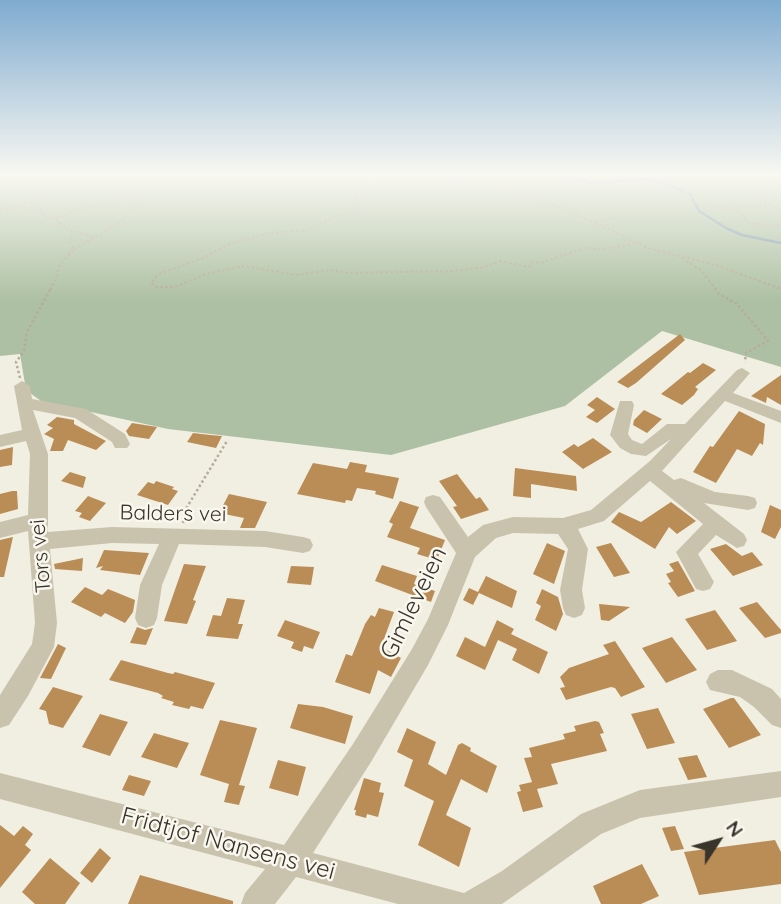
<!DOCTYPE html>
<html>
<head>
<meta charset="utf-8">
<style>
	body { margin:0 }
	#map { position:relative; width:781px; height:904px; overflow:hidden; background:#f1efe2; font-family:Quicksand,sans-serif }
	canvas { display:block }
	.north { position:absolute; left:683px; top:806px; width:70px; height:70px; -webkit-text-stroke:5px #f9f7ee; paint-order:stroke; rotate:54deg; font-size:19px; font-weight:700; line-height:28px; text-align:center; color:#38342c }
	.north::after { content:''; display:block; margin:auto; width:24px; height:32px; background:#38342c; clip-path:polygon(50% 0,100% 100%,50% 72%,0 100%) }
</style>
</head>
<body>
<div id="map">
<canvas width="781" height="904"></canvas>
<div class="north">N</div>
</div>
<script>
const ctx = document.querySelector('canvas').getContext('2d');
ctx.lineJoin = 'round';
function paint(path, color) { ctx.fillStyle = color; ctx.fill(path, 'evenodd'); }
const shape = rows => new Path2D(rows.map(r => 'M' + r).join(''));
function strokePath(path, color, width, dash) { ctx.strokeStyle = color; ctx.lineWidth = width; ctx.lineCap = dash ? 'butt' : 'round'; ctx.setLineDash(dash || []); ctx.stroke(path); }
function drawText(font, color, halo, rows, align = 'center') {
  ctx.font = font + ' Quicksand,sans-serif'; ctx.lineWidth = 5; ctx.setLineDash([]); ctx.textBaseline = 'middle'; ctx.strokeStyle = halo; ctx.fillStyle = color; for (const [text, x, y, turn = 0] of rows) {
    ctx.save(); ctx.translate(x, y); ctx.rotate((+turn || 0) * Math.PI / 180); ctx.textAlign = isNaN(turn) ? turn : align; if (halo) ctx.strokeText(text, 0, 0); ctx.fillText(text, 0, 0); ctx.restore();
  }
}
paint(shape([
	[0,174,781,174,781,367,662,331,565,406,391,455,168,429,41,401,26,390,20,354,0,356]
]), '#adc0a3');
strokePath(shape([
	[560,174,592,183,646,179,677,188,690,194,699,211,726,228,742,235,781,243]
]), '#839eac', 2.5);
paint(shape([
	[680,334,685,340,636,383,628,388,617,382],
	[703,363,716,370,695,387,698,389,694,395,682,405,661,394,688,372,690,373],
	[781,375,781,405,767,397,766,403,751,396],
	[597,397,615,409,597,423,586,417,595,410,587,405],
	[644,410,662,419,647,433,633,425,634,420],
	[739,411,765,424,763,445,760,443,752,456,737,449,716,483,693,472,710,446,713,447],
	[57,417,74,420,74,424,106,441,96,450,68,440,63,451,50,451,54,439,44,434,53,428,47,425],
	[132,423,157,427,149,439,129,436,126,431],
	[193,433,210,435,222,436,216,448,187,442],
	[593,438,612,452,583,469,562,452,574,444,578,447],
	[13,447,12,465,0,467,0,450],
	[350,462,367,465,365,472,399,478,393,499,375,494,376,491,357,488,352,501,346,500,345,503,297,494,313,463,347,469],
	[515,468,576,476,577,491,531,484,531,498,513,496],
	[70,472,86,477,83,488,61,481],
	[457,474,476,499,480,497,489,510,461,519,453,507,457,506,439,481],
	[156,481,174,487,172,489,178,491,168,505,137,495,148,482,154,484],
	[12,491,17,491,18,509,0,514,0,494],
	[229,494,267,502,255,528,240,528,244,518,219,513],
	[88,496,106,503,90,521,79,517,82,513,75,511],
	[400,501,419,507,410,528,445,540,437,560,417,554,420,548,387,537,393,524,389,522],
	[671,502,696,521,677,534,669,527,655,549,611,522,619,512,641,522],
	[770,505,781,510,781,527,775,539,761,532],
	[13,537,4,577,0,577,0,540],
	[547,543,565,551,554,584,533,574],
	[611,543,630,573,614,577,596,547],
	[726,544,742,556,752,552,763,565,733,576,710,549],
	[104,550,149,553,140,575,100,570,103,566,96,568],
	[83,558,82,571,55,569,54,564],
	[678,561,695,591,678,597,668,583,671,582,666,574,674,571,669,564],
	[184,564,206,566,193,600,196,601,187,624,164,621],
	[382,565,417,576,414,584,435,591,431,602,375,581],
	[291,566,314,567,311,585,287,583],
	[486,576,517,591,512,608,479,593,473,605,463,600,469,588,478,592],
	[85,587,102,595,108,589,135,600,133,612,125,623,105,613,101,617,71,602],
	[542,589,558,597,563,614,556,631,535,620,541,606,536,603],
	[227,598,245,600,238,624,243,624,238,639,206,636,213,615,221,616],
	[757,602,781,630,781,633,765,638,739,608],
	[599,604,630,607,609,621,601,620],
	[379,608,394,612,381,647,401,658,391,677,378,670,370,694,335,682,346,654,352,656,365,624,371,615,375,617],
	[715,610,737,641,707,650,685,619],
	[285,620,320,632,313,649,304,646,302,652,291,648,294,642,277,636],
	[497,620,514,629,511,634,548,652,539,674,512,660,517,649,498,640,485,670,456,656,465,637,485,647],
	[137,627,145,630,153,628,146,645,130,643],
	[672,637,697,670,666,683,642,648],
	[615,641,645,687,621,697,615,688,611,687,566,700,560,688,565,687,560,677,569,668,609,654,603,645],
	[58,644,66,648,51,679,40,678],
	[121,660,168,673,173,674,175,672,215,683,203,709,191,706,189,709,172,705,174,702,161,698,163,696,158,693,109,680],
	[53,687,83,696,63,728,49,724,46,711,39,709],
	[731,698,734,698,761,735,729,748,703,709],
	[298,704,323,707,353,716,345,744,290,728],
	[658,708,675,743,647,749,631,714],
	[100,714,128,722,110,756,82,747],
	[220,720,257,728,239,785,245,786,239,805,224,802,229,784,200,775],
	[595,721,599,722,604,733,600,734,607,751,551,764,558,784,537,789,543,807,523,812,517,792,521,791,519,785,532,782,524,758,532,757,529,748,565,739,563,734,576,731,574,726],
	[407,728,436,742,428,764,446,775,458,745,462,743,471,748,470,751,497,766,487,793,461,779,446,815,471,828,459,867,418,845,434,801,404,786,413,760,397,752],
	[154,733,189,743,177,768,141,757],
	[697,755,707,777,688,780,678,758],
	[278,760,306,767,298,796,269,788],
	[129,775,151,781,144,796,122,790],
	[364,778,381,783,379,792,384,793,378,817,367,814,366,818,355,815,356,810,354,810],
	[0,825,14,836,23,826,33,834,25,845,31,850,0,888],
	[675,826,684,849,671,851,662,828],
	[775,840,781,852,781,884,699,895,684,852],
	[100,848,111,858,92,883,80,873],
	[50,858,80,883,65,904,35,904,22,892],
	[642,864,659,896,641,904,601,904,593,886],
	[140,875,233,901,233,904,128,904]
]), '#ba8d57');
strokePath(shape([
	[385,174,352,183,359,193,354,198,358,202,359,214,339,215,306,230,270,233,229,244,203,258,157,275,151,283,157,287,174,287,206,274,243,266,297,275,330,270,348,273,455,271,484,267,501,261,529,267,533,262,540,263,588,247,597,250,639,243],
	[391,174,396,174],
	[437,174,537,199,563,208,651,249,716,265,781,289],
	[494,174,510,186,511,192],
	[641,174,687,193,697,204,737,209],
	[742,174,749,180,746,183,781,186],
	[665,183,687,187],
	[687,193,690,182,695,180,746,183,750,193,781,210],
	[20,206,40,197,66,174],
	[767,206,737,206,737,211,749,223,781,226],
	[0,209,21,206,43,211,45,217,56,218,80,209,212,174],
	[0,213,10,209],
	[56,218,65,229,94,237],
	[590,222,619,217],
	[74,249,120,223,141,193],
	[682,258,702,271,716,290],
	[50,290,57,278,59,266,74,249,70,241,73,233]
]), '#b5ad99', 2, [2.5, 2.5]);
strokePath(shape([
	[715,288,719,294,737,304,768,341,746,353,745,362],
	[20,378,16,362,24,351,27,332,51,288],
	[183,523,187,507,227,441]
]), '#b5ad99', 2.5, [2.5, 2.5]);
paint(shape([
	[742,368,750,373,733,393,781,411,781,423,725,401,662,471,674,480,681,478,715,492,748,496,755,498,757,503,755,508,748,510,704,503,744,534,747,540,744,546,737,548,716,535,698,554,714,582,710,589,703,591,696,589,676,552,703,524,650,481,604,521,578,529,588,549,582,590,585,608,582,615,574,618,566,615,563,608,560,590,568,549,558,534,513,533,496,538,475,557,448,625,428,665,371,762,313,853,464,893,502,871,581,814,640,790,781,771,781,797,640,818,601,834,502,904,398,904,296,877,275,904,241,904,245,893,265,869,0,799,0,773,284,845,353,744,412,649,428,619,456,553,426,507,424,502,426,497,433,495,440,497,468,537,483,525,513,517,563,518,591,510,650,461,671,439,646,456,631,454,620,448,610,435,620,401,632,401,634,405,628,434,632,440,642,444,667,424,685,424,737,370,742,368],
	[22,381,30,386,32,399,86,409,125,434,130,444,127,448,115,448,112,442,75,418,33,410,48,454,48,532,112,527,265,531,303,537,310,539,313,545,310,551,303,553,265,547,179,544,162,585,157,618,154,625,146,628,138,625,135,618,140,585,159,544,112,543,50,549,57,623,54,647,28,696,9,725,0,728,0,695,32,644,35,623,28,531,0,538,0,522,28,515,30,454,26,441,0,447,0,435,22,430,14,386,22,381],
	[718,670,732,670,772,689,781,699,781,728,772,725,754,707,740,697,710,690,706,682,710,674,718,670]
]), '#c9c3ae');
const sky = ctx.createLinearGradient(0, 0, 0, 301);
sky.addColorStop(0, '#7fabd0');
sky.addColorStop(0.58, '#f9f8f2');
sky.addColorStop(1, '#f9f8f200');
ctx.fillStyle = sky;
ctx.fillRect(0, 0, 781, 301);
drawText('21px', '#38342c', '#f9f7ee', [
	["Balders vei",173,514,1],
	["Tors vei",41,556,-95]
]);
drawText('24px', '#38342c', '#f9f7ee', [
	["Gimleveien",414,603,-64],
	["Fridtjof Nansens vei",228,844,15]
]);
</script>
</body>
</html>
